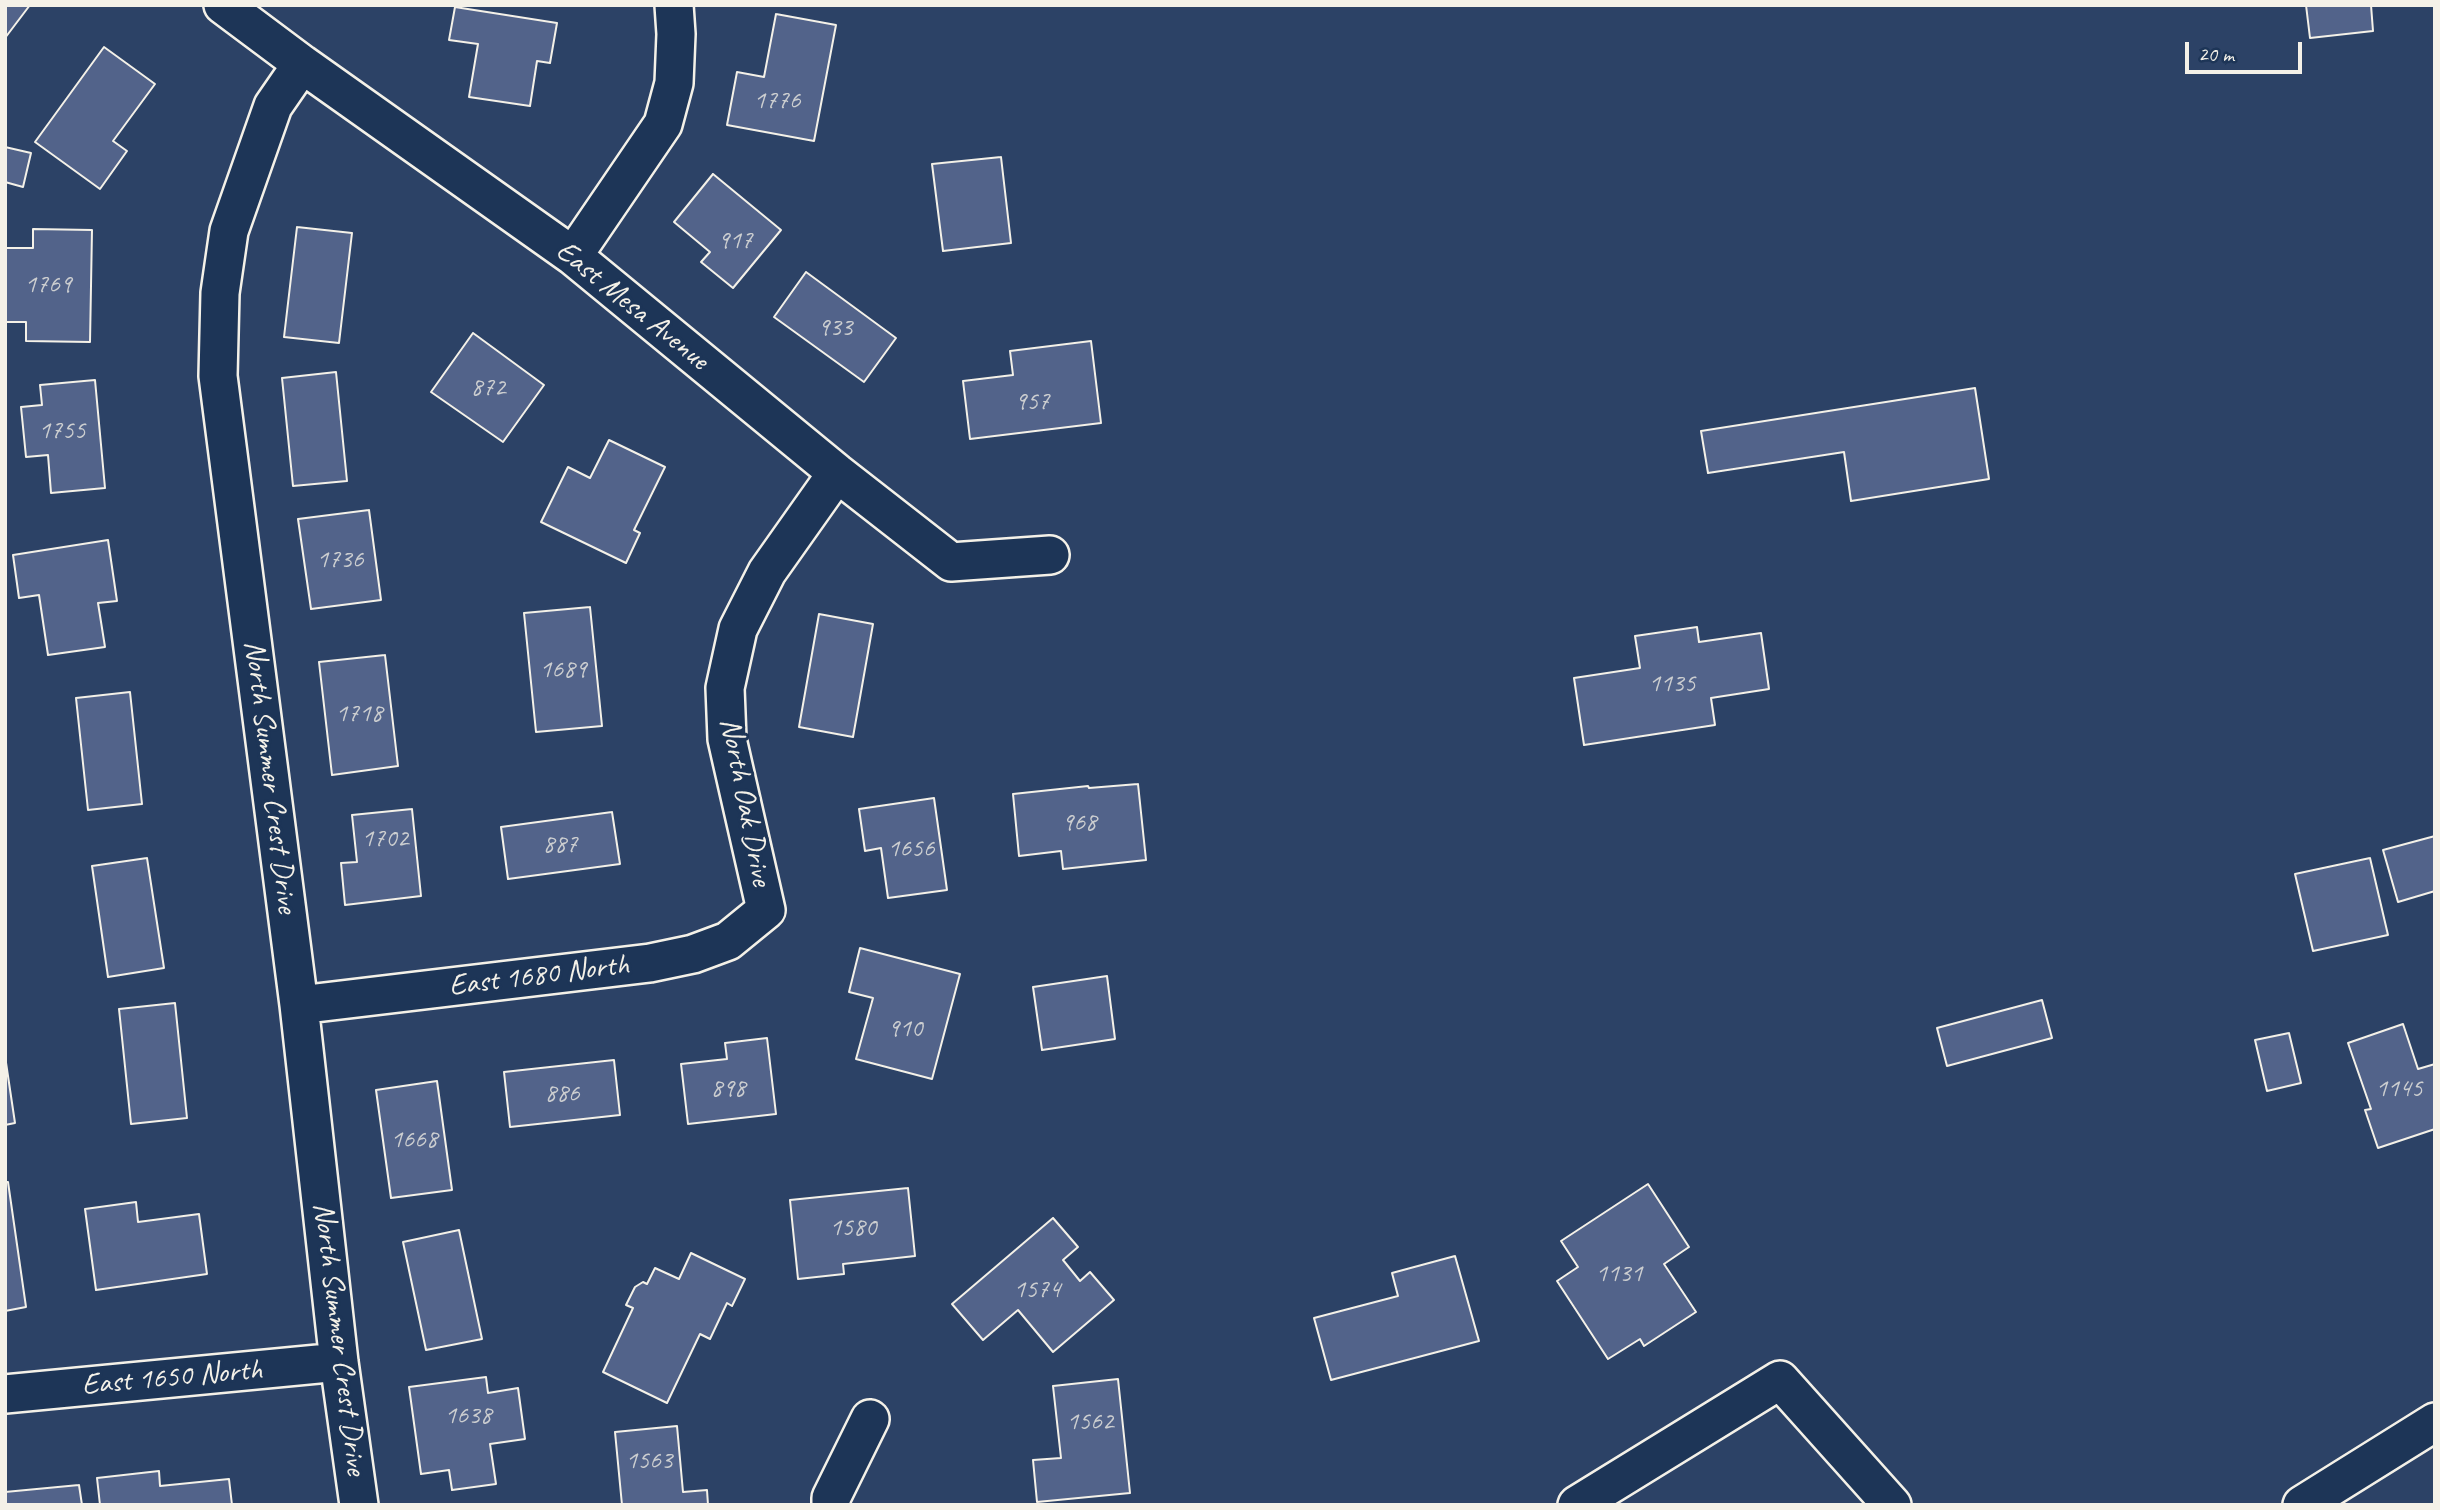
<!DOCTYPE html>
<html>
<head>
<meta charset="utf-8">
<style>
	body { margin:0 }
	#map { position:relative; width:2440px; height:1510px; overflow:hidden; background:#2c4266; font-family:Caveat,sans-serif }
	canvas { display:block }
	.frame { position:absolute; inset:0; border:7px solid #f4f1e8; pointer-events:none }
	.scale { position:absolute; left:2185px; top:42px; width:117px; height:32px; box-sizing:border-box; border:4px solid #f4f1e8; border-top:0; padding-left:9px; font-size:21px; line-height:24px; white-space:nowrap; color:#f4f1e8; -webkit-text-stroke:5px #1d3557; paint-order:stroke }
</style>
</head>
<body>
<div id="map">
<canvas width="2440" height="1510"></canvas>
<div class="frame"></div>
<div class="scale">20 m</div>
</div>
<script>
const ctx = document.querySelector('canvas').getContext('2d');
ctx.lineJoin = 'round';
function paint(path, color) { ctx.fillStyle = color; ctx.fill(path, 'evenodd'); }
const shape = rows => new Path2D(rows.map(r => 'M' + r).join(''));
function strokePath(path, color, width, dash) { ctx.strokeStyle = color; ctx.lineWidth = width; ctx.lineCap = dash ? 'butt' : 'round'; ctx.setLineDash(dash || []); ctx.stroke(path); }
function drawText(font, color, halo, rows, align = 'center') {
  ctx.font = font + ' Caveat,sans-serif'; ctx.lineWidth = 6; ctx.setLineDash([]); ctx.textBaseline = 'middle'; ctx.strokeStyle = halo; ctx.fillStyle = color; for (const [text, x, y, turn = 0] of rows) {
    ctx.save(); ctx.translate(x, y); ctx.rotate((+turn || 0) * Math.PI / 180); ctx.textAlign = isNaN(turn) ? turn : align; if (halo) ctx.strokeText(text, 0, 0); ctx.fillText(text, 0, 0); ctx.restore();
  }
}
const building = shape([
	[5,5,30,5,5,38,5,5],
	[2306,5,2371,5,2373,31,2310,38,2306,5],
	[455,7,557,23,550,63,537,61,530,106,469,97,478,44,449,40,455,7],
	[776,14,836,25,814,141,727,125,737,72,764,77,776,14],
	[104,47,155,84,113,141,127,151,100,189,35,142,104,47],
	[5,147,31,153,23,187,5,182,5,147],
	[1001,157,1011,243,943,251,932,164,1001,157],
	[713,174,781,230,733,288,701,262,710,252,674,222,713,174],
	[297,227,352,233,339,343,284,337,297,227],
	[33,229,92,230,90,342,26,341,26,322,5,322,5,248,33,248,33,229],
	[806,272,896,338,864,382,774,317,806,272],
	[473,333,544,385,503,442,431,392,473,333],
	[1091,341,1101,423,970,439,963,381,1013,375,1010,351,1091,341],
	[336,372,347,481,293,486,282,378,336,372],
	[95,380,105,488,51,493,48,455,26,457,21,407,42,405,40,385,95,380],
	[1975,388,1989,479,1851,501,1844,452,1708,473,1701,431,1975,388],
	[609,440,665,467,634,530,640,533,626,563,541,522,568,467,590,478,609,440],
	[369,510,381,600,311,609,298,519,369,510],
	[108,540,117,601,98,603,105,647,48,655,39,595,19,598,13,555,108,540],
	[590,607,602,726,536,732,524,613,590,607],
	[819,614,873,624,853,737,799,727,819,614],
	[1697,627,1699,642,1761,633,1769,689,1711,698,1715,725,1584,745,1574,678,1640,668,1635,636,1697,627],
	[385,655,398,766,332,775,319,662,385,655],
	[130,692,142,804,88,810,76,698,130,692],
	[1138,784,1146,860,1063,869,1061,851,1019,856,1013,794,1088,786,1089,788,1138,784],
	[934,798,947,890,888,898,881,848,865,851,859,809,934,798],
	[412,809,421,896,345,905,341,863,357,862,352,815,412,809],
	[612,812,620,864,508,879,501,827,612,812],
	[2435,836,2435,891,2398,902,2383,850,2435,836],
	[147,858,164,968,108,977,92,866,147,858],
	[2370,858,2388,935,2313,951,2295,874,2370,858],
	[860,948,960,974,932,1079,856,1059,873,998,849,992,860,948],
	[1107,976,1115,1039,1042,1050,1033,987,1107,976],
	[2042,1000,2052,1038,1947,1066,1937,1028,2042,1000],
	[175,1003,187,1118,131,1124,119,1009,175,1003],
	[2403,1024,2418,1069,2435,1064,2435,1129,2378,1148,2365,1110,2371,1109,2348,1043,2403,1024],
	[2289,1033,2301,1083,2267,1091,2255,1040,2289,1033],
	[767,1038,776,1114,688,1124,681,1064,727,1059,725,1043,767,1038],
	[5,1056,15,1123,5,1125,5,1056],
	[614,1060,620,1115,510,1127,504,1072,614,1060],
	[437,1081,452,1190,391,1198,376,1090,437,1081],
	[5,1182,8,1182,26,1307,5,1311,5,1182],
	[1648,1184,1689,1247,1664,1264,1696,1312,1644,1346,1640,1339,1608,1359,1557,1281,1578,1267,1561,1241,1648,1184],
	[908,1188,915,1256,843,1264,844,1274,798,1279,790,1200,908,1188],
	[136,1202,138,1222,199,1214,207,1274,96,1290,85,1209,136,1202],
	[1053,1218,1078,1247,1063,1260,1080,1281,1090,1272,1114,1300,1053,1352,1018,1310,983,1340,952,1304,1053,1218],
	[459,1230,482,1339,426,1350,403,1242,459,1230],
	[691,1253,745,1279,732,1306,727,1303,710,1339,700,1334,667,1403,603,1372,633,1308,626,1305,635,1287,643,1282,647,1284,655,1268,679,1279,691,1253],
	[1455,1256,1479,1341,1331,1380,1314,1318,1398,1296,1392,1273,1455,1256],
	[486,1377,488,1393,518,1388,525,1439,490,1444,496,1484,452,1490,449,1470,421,1474,409,1387,486,1377],
	[1118,1379,1130,1493,1037,1502,1033,1460,1061,1458,1053,1386,1118,1379],
	[677,1426,683,1492,707,1490,708,1505,622,1505,615,1432,677,1426],
	[159,1471,160,1486,229,1479,232,1505,100,1505,97,1478,159,1471],
	[79,1485,82,1505,5,1505,5,1492,79,1485]
]);
paint(building, '#52638a');
strokePath(building, '#f4f1e8', 2);
const street = shape([
	[223,5,302,64,573,256,837,473,951,562,1050,555],
	[302,64,273,106,229,231,220,293,218,376,299,1005,339,1362,359,1505],
	[573,256,663,124,674,83,676,34,674,5],
	[299,1005,650,963,693,954,728,941,766,910,727,739,725,688,738,629,767,572,837,473],
	[5,1394,339,1362],
	[831,1505,831,1498,870,1419],
	[1577,1505,1780,1380,1892,1505],
	[2302,1505,2435,1422]
]);
strokePath(street, '#f4f1e8', 42);
strokePath(street, '#1d3557', 37);
drawText('26px', '#ccced0', null, [
	["1776",777,101],
	["917",735,241],
	["1769",48,285],
	["933",835,328],
	["872",488,388],
	["957",1032,402],
	["1755",62,431],
	["1736",340,560],
	["1689",563,670],
	["1135",1672,684],
	["1718",359,714],
	["968",1079,823],
	["1702",385,839],
	["887",560,845],
	["1656",911,849],
	["910",905,1029],
	["898",728,1089],
	["1145",2399,1089],
	["886",562,1094],
	["1668",414,1140],
	["1580",853,1228],
	["1131",1619,1274],
	["1574",1037,1290],
	["1638",468,1416],
	["1562",1090,1422],
	["1563",649,1461]
]);
drawText('30px', '#f4f1e8', '#1d3557', [
	["East Mesa Avenue",632,306,39],
	["North Summer Crest Drive",270,777,83],
	["North Oak Drive",745,802,79],
	["East 1680 North",539,976,-7],
	["North Summer Crest Drive",339,1339,83],
	["East 1650 North",172,1378,-5]
]);
</script>
</body>
</html>
